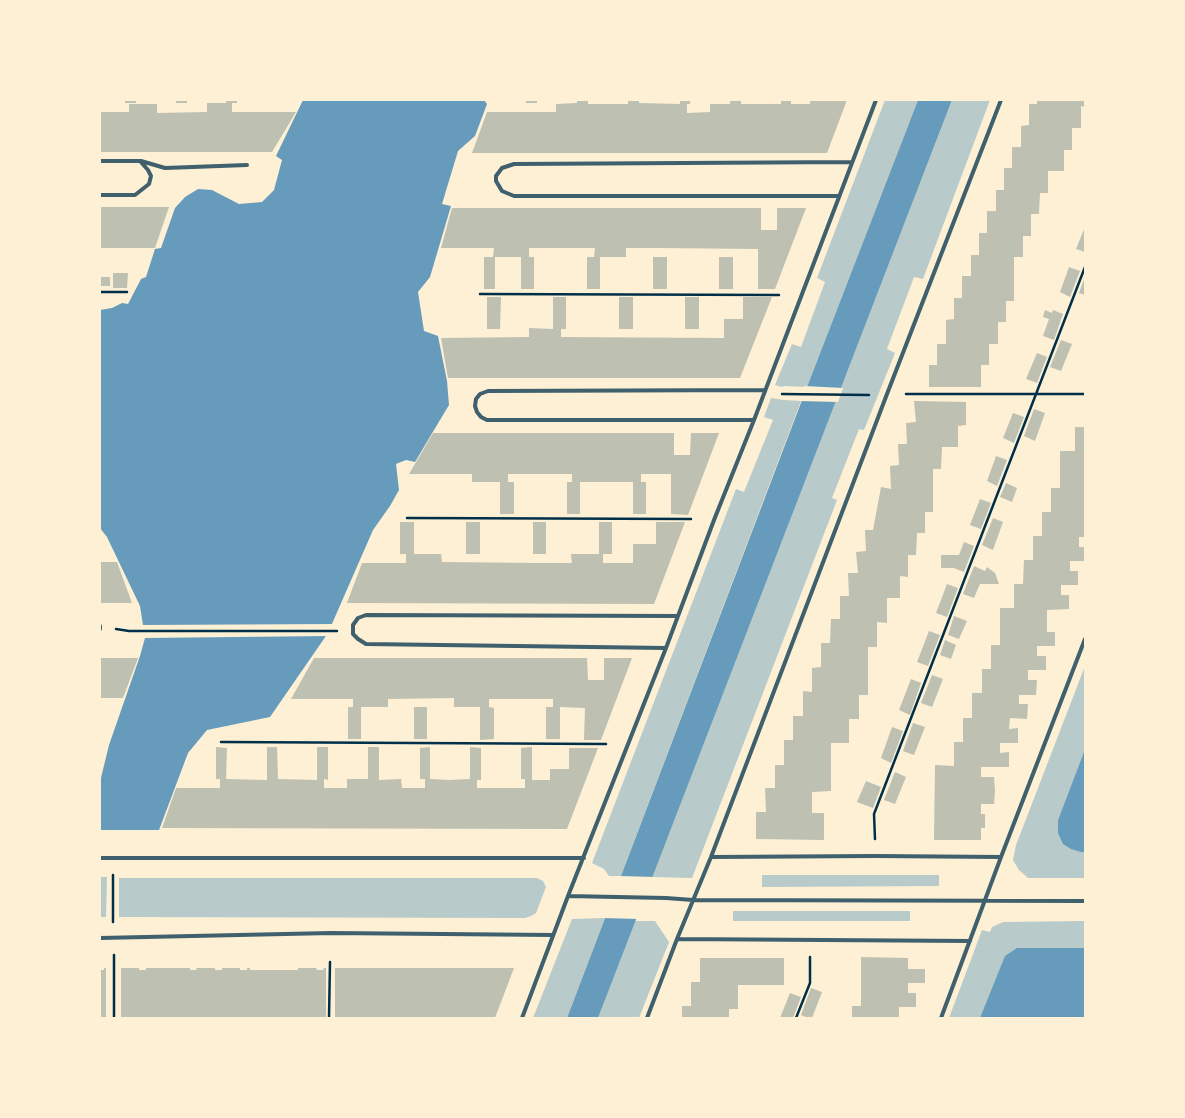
<!DOCTYPE html>
<html>
<head>
<meta charset="utf-8">
<style>
	body { margin:0 }
	#map { position:relative; width:1185px; height:1118px; overflow:hidden; background:#fdf0d5; font-family:Montserrat,sans-serif }
	canvas { display:block }
	.frame { position:absolute; inset:0; border:101px solid #fdf0d5; pointer-events:none }
</style>
</head>
<body>
<div id="map">
<canvas width="1185" height="1118"></canvas>
<div class="frame"></div>
</div>
<script>
const ctx = document.querySelector('canvas').getContext('2d');
ctx.lineJoin = 'round';
function paint(path, color) { ctx.fillStyle = color; ctx.fill(path, 'evenodd'); }
const shape = rows => new Path2D(rows.map(r => 'M' + r).join(''));
function strokePath(path, color, width, dash) { ctx.strokeStyle = color; ctx.lineWidth = width; ctx.lineCap = dash ? 'butt' : 'round'; ctx.setLineDash(dash || []); ctx.stroke(path); }
paint(shape([
	[885,100,918,100,807,387,784,386,782,387,775,385,792,344,801,347,825,282,817,278],
	[952,100,990,100,923,279,914,277,887,349,895,353,864,430,859,429,832,498,837,500,692,878,652,877],
	[771,398,784,400,801,401,621,876,609,876,604,869,592,863,736,489,744,492,773,420,764,417],
	[1085,666,1085,749,1058,820,1058,833,1081,852,1085,852,1085,878,1028,878,1019,870,1013,860,1016,845],
	[762,875,939,875,939,886,762,887],
	[100,877,107,877,106,917,100,917],
	[119,878,537,878,543,881,546,887,536,913,531,916,525,918,119,917],
	[733,911,910,911,910,921,733,921],
	[605,918,567,1018,533,1018,572,919],
	[635,921,655,921,669,942,639,1018,598,1018],
	[1085,921,1085,1018,949,1018,982,930,990,932,992,927,1003,922]
]), '#b9caca');
paint(shape([
	[303,100,484,100,487,104,475,136,458,151,442,204,451,206,430,277,418,292,424,331,438,336,447,381,449,405,434,430,415,462,406,460,396,464,399,490,390,506,373,530,328,633,270,717,207,730,188,753,159,830,100,830,100,782,109,745,140,656,145,638,140,606,107,537,100,528,100,310,112,308,122,303,128,304,141,279,146,277,155,249,161,248,175,208,185,197,198,189,212,190,239,204,262,202,274,190,282,160,276,156],
	[918,100,952,100,598,1018,567,1018,807,387],
	[1085,749,1085,852,1081,852,1071,849,1063,844,1058,833,1058,820],
	[1017,948,1085,948,1085,1018,980,1018,1005,956]
]), '#669bbc');
paint(shape([
	[804,386,843,388,838,402,799,401],
	[335,624,329,636,143,638,141,625],
	[619,876,655,877,638,919,603,918]
]), '#fdf0d5');
paint(shape([
	[125,100,136,100,136,103,125,103],
	[176,100,187,100,187,103,176,103],
	[226,100,237,100,237,103,232,103,232,112,296,112,272,152,100,152,100,112,129,112,129,104,157,104,157,113,207,112,207,103,226,103],
	[526,100,537,100,537,103,526,103],
	[577,100,588,100,588,104,628,104,628,100,639,100,639,103,680,104,680,100,690,100,690,104,687,104,687,113,710,112,710,104,730,104,730,100,741,100,741,104,781,104,781,100,791,100,791,104,810,104,810,100,847,100,827,153,472,153,487,112,556,112,556,104,577,103],
	[1037,100,1085,100,1085,107,1081,106,1081,128,1072,128,1072,150,1064,150,1064,171,1048,171,1048,193,1040,193,1039,214,1031,214,1031,236,1023,236,1023,257,1014,257,1014,301,1006,301,1006,322,998,322,998,344,989,344,989,365,981,365,981,387,929,387,929,365,937,365,937,344,946,344,946,320,954,319,954,298,962,298,962,276,971,276,971,255,979,255,979,233,987,233,987,211,996,211,996,190,1004,190,1004,168,1012,168,1012,147,1021,147,1021,126,1029,125,1029,104,1037,104],
	[100,207,169,207,155,248,100,248],
	[452,208,761,208,761,230,777,230,777,208,806,208,775,289,758,289,758,249,660,248,626,248,626,257,600,257,600,289,587,289,587,257,594,257,595,248,529,248,529,257,534,257,534,289,521,289,521,257,495,257,495,289,484,289,484,257,493,257,494,248,441,248],
	[1085,227,1085,252,1076,249],
	[653,257,667,257,667,289,653,289],
	[719,257,733,257,733,289,719,289],
	[1069,267,1080,271,1070,297,1060,292],
	[113,273,128,273,127,288,113,288],
	[100,277,110,277,110,286,100,286],
	[1085,277,1085,295,1079,293],
	[487,297,501,297,500,329,487,329],
	[553,297,566,297,566,329,561,329,561,337,724,338,724,319,743,319,743,297,772,297,740,378,448,378,441,338,529,337,529,328,553,329],
	[619,297,633,297,633,329,619,329],
	[685,297,699,297,699,329,685,329],
	[1045,310,1052,313,1053,310,1063,314,1054,340,1043,336,1049,319,1043,317],
	[1061,340,1072,344,1061,371,1050,367],
	[1037,353,1047,357,1037,383,1026,379],
	[914,401,966,402,966,425,958,426,958,447,942,447,941,469,933,469,933,512,925,512,925,533,917,533,916,555,908,555,908,577,900,576,900,598,887,598,887,623,877,622,877,647,868,647,868,695,859,695,859,719,849,719,849,743,831,743,831,791,812,792,812,813,824,813,824,840,756,839,756,812,766,812,765,788,775,788,775,765,784,765,784,740,793,740,793,716,803,716,803,691,812,692,812,668,821,667,821,643,830,643,831,619,840,619,840,596,849,596,848,573,858,573,856,552,866,551,865,530,873,530,881,487,891,489,890,466,899,465,898,444,907,444,906,423,916,422],
	[1034,409,1045,413,1035,441,1024,436],
	[1013,413,1024,417,1014,443,1003,438],
	[1075,427,1085,427,1085,537,1079,537,1079,547,1085,547,1085,561,1070,561,1070,571,1078,571,1078,585,1061,585,1061,595,1069,595,1069,609,1047,610,1047,632,1055,632,1055,646,1037,646,1037,656,1046,656,1046,670,1028,670,1028,680,1037,680,1036,695,1019,695,1019,704,1028,704,1027,719,1010,718,1009,729,1018,728,1018,743,1000,743,1000,753,1009,752,1009,767,981,767,981,777,994,777,995,790,994,804,981,804,981,814,985,814,985,828,981,828,981,840,934,840,935,765,954,766,954,742,963,742,963,718,972,718,972,693,982,693,982,669,991,669,991,645,1000,645,1000,608,1014,608,1014,584,1023,584,1024,560,1033,560,1033,536,1042,536,1042,512,1051,512,1051,488,1060,488,1060,451,1075,451],
	[433,433,674,433,674,455,690,455,691,433,719,433,688,515,671,514,671,474,641,474,641,482,646,482,646,514,633,514,633,482,580,482,580,514,567,514,567,482,572,482,572,474,508,474,508,482,514,482,514,514,500,514,500,482,472,482,472,474,409,474],
	[996,456,1007,460,997,486,987,481],
	[1006,483,1017,488,1012,502,1000,497],
	[980,499,991,503,981,529,970,525],
	[993,518,1003,522,993,550,982,545],
	[400,522,414,522,414,554,441,554,442,562,539,563,572,563,571,554,599,554,599,522,612,522,612,554,603,554,603,563,633,563,633,544,656,544,656,522,685,522,654,604,347,603,362,563,406,563,406,554,400,554],
	[466,522,480,522,480,554,466,554],
	[533,522,546,522,546,554,533,554],
	[964,542,974,546,964,572,954,568,941,568,941,555,959,555],
	[100,562,117,562,132,603,100,603],
	[974,566,985,571,987,567,995,573,999,584,980,584,974,598,963,594],
	[947,584,958,588,947,617,936,613],
	[954,616,967,621,959,639,948,635],
	[929,631,940,635,928,666,917,662],
	[945,640,956,645,951,659,940,655],
	[100,658,138,658,123,698,100,698],
	[314,658,587,658,588,680,604,680,604,658,632,658,601,740,584,740,585,708,560,707,560,739,546,739,546,707,553,707,553,699,489,699,489,707,494,708,494,739,480,740,480,707,454,707,454,698,388,699,388,707,361,707,361,739,348,739,348,707,353,707,353,699,291,699],
	[932,675,943,679,932,707,921,703],
	[911,679,921,683,910,715,899,710],
	[414,707,427,707,427,739,414,739],
	[913,723,925,727,914,755,903,751],
	[892,727,903,731,891,763,881,758],
	[216,747,227,748,226,779,267,780,267,747,277,747,278,779,317,780,317,747,328,747,328,780,324,779,324,788,347,788,347,779,368,779,368,747,379,747,379,780,401,779,402,788,425,788,425,779,420,779,420,748,430,747,430,779,449,780,470,779,470,747,481,748,481,780,477,780,477,788,525,788,525,779,521,779,521,748,532,747,532,780,550,780,550,769,569,769,569,748,598,748,567,829,162,828,176,788,220,788,220,779,216,779],
	[895,772,906,777,895,804,884,800],
	[866,781,881,787,873,808,857,802],
	[861,957,908,958,908,969,925,969,925,983,908,983,908,993,916,993,916,1007,899,1007,899,1018,852,1018,852,1006,861,1006],
	[700,958,784,958,784,985,738,985,738,1009,729,1009,729,1018,682,1018,682,1006,691,1006,691,982,700,982],
	[104,968,106,968,106,1018,100,1018,100,970,104,970],
	[121,968,139,968,139,970,146,970,146,968,190,968,190,970,197,970,196,968,215,968,215,970,222,970,222,968,240,968,240,970,247,970,247,968,250,968,250,970,298,970,298,968,316,968,317,970,323,970,324,968,326,968,326,1018,121,1018],
	[335,968,514,968,495,1018,335,1018],
	[811,988,822,992,812,1018,808,1018,801,1015],
	[790,993,801,997,793,1018,780,1018]
]), '#bec0b2');
strokePath(shape([
	[100,292,127,292],
	[480,294,779,295],
	[782,394,869,395],
	[906,394,1085,394],
	[407,518,691,519],
	[116,629,129,631,337,631],
	[221,742,606,744],
	[875,839,874,814,1085,267],
	[113,922,113,875],
	[114,955,114,1018],
	[329,1018,330,962],
	[796,1018,810,983,810,957]
]), '#003049', 2.5);
strokePath(shape([
	[100,161,140,161,148,170,151,176,149,184,135,195,100,195],
	[141,161,165,168,247,165],
	[839,196,514,196,502,191,496,181,496,176,502,168,514,164,852,162],
	[754,420,487,420,481,417,477,412,475,406,476,399,480,394,488,391,765,390],
	[100,626,100,629],
	[666,648,366,644,358,639,353,634,353,625,358,618,366,615,677,616],
	[711,857,875,856,1001,857],
	[100,858,584,858],
	[568,896,666,898,693,900,1085,901],
	[100,938,331,933,553,935],
	[677,939,970,941],
	[522,1018,568,896,666,648,714,520,754,420,876,100],
	[647,1018,677,939,711,857,887,394,1001,100],
	[941,1018,1001,857,1085,639]
]), '#3f606c', 4);
</script>
</body>
</html>
